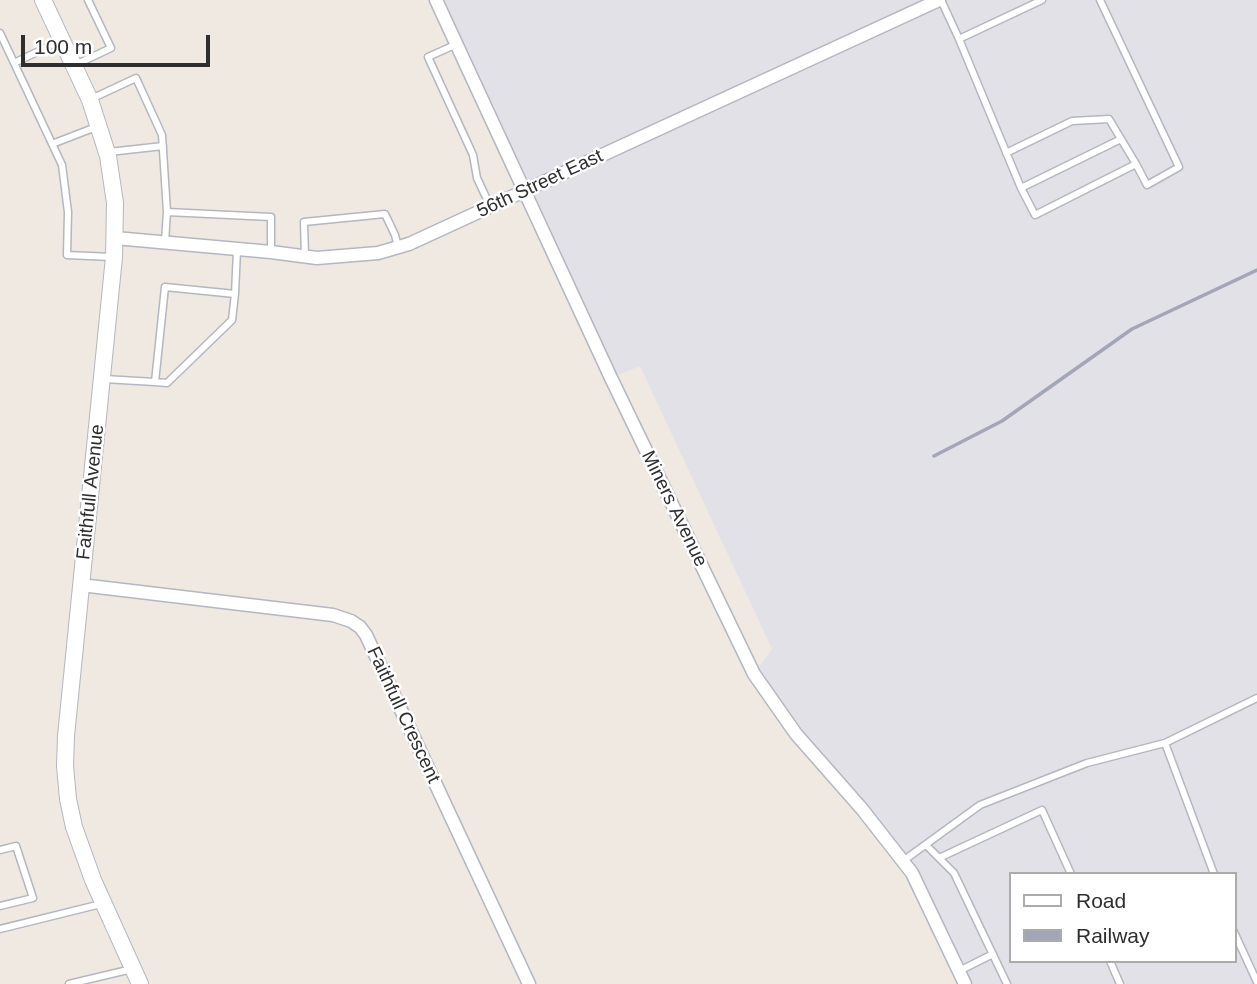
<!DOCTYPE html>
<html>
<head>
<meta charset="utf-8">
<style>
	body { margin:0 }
	#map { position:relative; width:1257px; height:984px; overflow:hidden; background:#efe9e1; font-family:Helvetica,sans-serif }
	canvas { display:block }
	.legend { position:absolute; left:1009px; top:872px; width:228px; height:91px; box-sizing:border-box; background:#fff; border:2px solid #ababab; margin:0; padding:9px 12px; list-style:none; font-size:21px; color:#2e2e2e }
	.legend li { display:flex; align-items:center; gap:14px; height:35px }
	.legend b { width:35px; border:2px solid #ababab }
	.scale { position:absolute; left:21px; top:35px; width:189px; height:32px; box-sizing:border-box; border:4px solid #2e2e2e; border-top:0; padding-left:9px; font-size:21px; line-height:24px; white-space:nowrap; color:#2e2e2e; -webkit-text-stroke:5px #fff; paint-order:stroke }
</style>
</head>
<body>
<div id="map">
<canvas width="1257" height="984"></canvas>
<ul class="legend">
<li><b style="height:9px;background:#fff"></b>Road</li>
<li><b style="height:9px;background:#a3a6b8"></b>Railway</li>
</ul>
<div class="scale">100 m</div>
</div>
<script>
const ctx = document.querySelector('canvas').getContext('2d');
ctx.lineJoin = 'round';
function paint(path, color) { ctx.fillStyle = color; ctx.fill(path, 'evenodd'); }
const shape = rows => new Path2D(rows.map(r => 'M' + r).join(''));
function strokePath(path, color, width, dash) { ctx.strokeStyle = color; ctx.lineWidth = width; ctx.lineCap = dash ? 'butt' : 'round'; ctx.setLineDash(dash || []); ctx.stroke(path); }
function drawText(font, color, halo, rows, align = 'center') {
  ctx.font = font + ' Helvetica,sans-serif'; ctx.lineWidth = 5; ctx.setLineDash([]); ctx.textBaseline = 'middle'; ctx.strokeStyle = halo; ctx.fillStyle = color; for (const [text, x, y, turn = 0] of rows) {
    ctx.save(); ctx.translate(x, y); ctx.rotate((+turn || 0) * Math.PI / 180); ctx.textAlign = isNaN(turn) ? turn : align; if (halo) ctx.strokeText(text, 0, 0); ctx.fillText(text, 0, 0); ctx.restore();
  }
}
paint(shape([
	[436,0,1257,0,1257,984,965,984,912,873,754,674,772,649,640,366,611,378],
	[1010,874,1234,874,1234,961,1010,961]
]), '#e3e1e8');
const service = shape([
	[941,0,959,39,1042,0],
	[1100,0,1179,167,1147,185,1136,164,1121,139,1021,188,1035,215,1136,164],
	[0,33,62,165,68,212,67,255,112,257],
	[959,39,1021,188],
	[457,44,428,57,473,155,477,178,490,206],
	[14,63,60,41],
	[75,65,111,48,88,0],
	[91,99,136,78,162,135,167,212,165,242],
	[52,144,96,127],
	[109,152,163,146],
	[1006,153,1072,121,1109,119,1121,139],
	[167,212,271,217,271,251],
	[305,257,304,222,385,214,395,235,398,247],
	[104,379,155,382,165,287,235,294,237,250],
	[155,382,167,383,232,320,235,294],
	[1165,743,1214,874],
	[926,845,954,873,1007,984],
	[0,850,16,846,33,898,0,906],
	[939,858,1042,810,1071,874],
	[903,861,980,805,1087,763,1165,743,1257,698],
	[0,929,101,904],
	[1234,932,1257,982],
	[1110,961,1120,984],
	[959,971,993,954],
	[69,984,132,969]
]);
const minor = shape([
	[436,0,611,378,754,674,796,734,862,809,912,873,965,984],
	[115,238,271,252,317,258,378,253,409,244,939,0],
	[81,585,333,615,351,621,360,627,366,635,529,984]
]);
const tertiary = shape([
	[43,0,90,100,108,156,115,203,114,257,66,736,65,766,68,799,74,827,93,880,140,984]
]);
strokePath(service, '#b4b7c1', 9);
strokePath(minor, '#b4b7c1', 15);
strokePath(tertiary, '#b4b7c1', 18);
strokePath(service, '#fff', 6);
strokePath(minor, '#fff', 12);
strokePath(tertiary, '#fff', 16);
strokePath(shape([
	[934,456,1002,421,1132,329,1257,270]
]), '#a3a6b8', 3.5);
drawText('19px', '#2e2e2e', '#fff', [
	["56th Street East",540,184,-25],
	["Faithfull Avenue",91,492,-84],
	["Miners Avenue",674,509,64],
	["Faithfull Crescent",403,715,65]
]);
</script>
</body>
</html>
